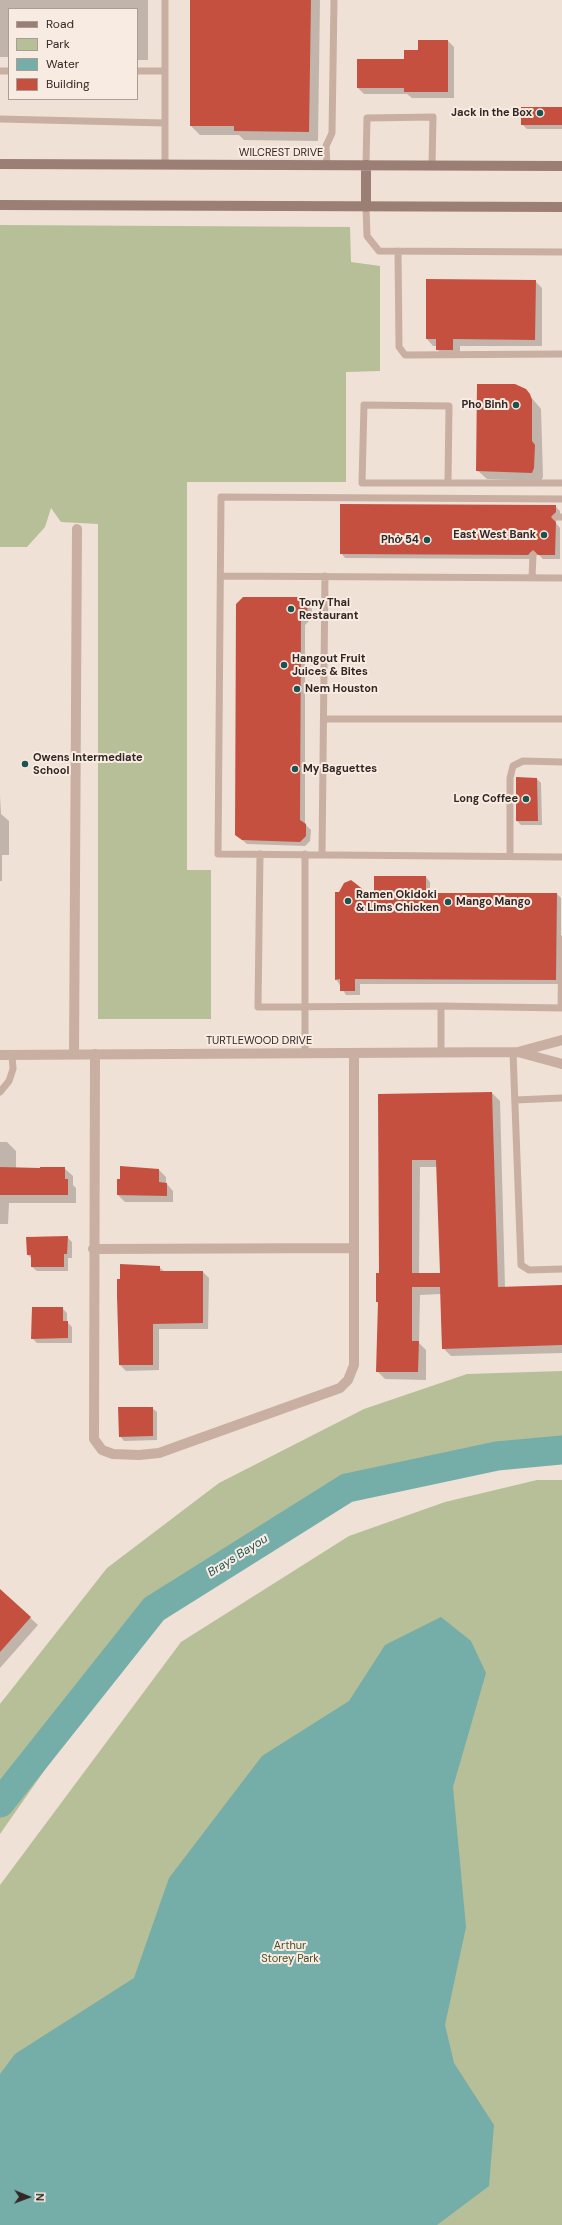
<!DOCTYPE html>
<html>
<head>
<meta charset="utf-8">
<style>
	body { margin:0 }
	#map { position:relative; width:562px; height:2225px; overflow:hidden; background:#f0e1d6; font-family:"DM Sans",sans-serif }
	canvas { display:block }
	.legend { position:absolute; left:8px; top:8px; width:130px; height:92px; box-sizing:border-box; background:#f8ebe2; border:1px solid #a99d96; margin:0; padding:5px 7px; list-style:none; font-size:12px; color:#332725 }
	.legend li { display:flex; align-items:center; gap:8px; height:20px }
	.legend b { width:20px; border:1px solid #a99d96 }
	.north { position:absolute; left:8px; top:2177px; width:40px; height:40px; -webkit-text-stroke:3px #f8ebe2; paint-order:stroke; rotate:91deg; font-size:11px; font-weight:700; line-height:16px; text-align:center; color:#332725 }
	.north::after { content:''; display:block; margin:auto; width:14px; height:18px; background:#332725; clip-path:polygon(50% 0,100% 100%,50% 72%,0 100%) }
</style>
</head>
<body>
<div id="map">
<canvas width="562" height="2225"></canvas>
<ul class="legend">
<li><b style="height:5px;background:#9b7e74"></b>Road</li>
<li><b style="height:11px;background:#b6bf97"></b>Park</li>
<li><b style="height:11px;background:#75ada9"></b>Water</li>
<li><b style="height:11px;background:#c6503f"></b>Building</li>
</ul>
<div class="north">N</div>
</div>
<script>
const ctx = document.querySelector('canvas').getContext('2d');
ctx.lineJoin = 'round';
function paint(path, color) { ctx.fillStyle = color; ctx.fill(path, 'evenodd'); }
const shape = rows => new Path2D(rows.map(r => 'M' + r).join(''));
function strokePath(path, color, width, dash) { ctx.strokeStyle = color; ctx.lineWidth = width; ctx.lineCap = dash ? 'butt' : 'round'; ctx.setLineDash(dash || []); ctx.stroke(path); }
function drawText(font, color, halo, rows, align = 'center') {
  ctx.font = font + ' "DM Sans",sans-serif'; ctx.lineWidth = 4; ctx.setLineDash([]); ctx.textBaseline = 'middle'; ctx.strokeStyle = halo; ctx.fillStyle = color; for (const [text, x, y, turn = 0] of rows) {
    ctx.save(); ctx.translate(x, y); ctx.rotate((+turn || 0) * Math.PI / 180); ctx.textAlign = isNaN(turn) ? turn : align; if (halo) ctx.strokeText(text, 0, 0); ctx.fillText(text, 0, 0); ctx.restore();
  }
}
paint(shape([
	[0,225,350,227,351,262,380,266,380,371,346,372,346,482,187,482,187,870,211,870,211,1019,98,1019,98,524,61,522,51,508,45,527,27,547,0,547],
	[562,1371,562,1445,454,1463,351,1499,171,1606,114,1671,0,1834,0,1704,107,1568,219,1483,364,1409,467,1374],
	[537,1480,562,1480,562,2225,0,2225,0,1885,181,1642,349,1536,445,1502]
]), '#b6bf97');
paint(shape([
	[441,1617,471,1641,486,1673,453,1787,466,1927,445,2025,454,2063,494,2125,489,2186,437,2225,0,2225,0,2074,15,2054,134,1978,169,1878,262,1756,349,1701,385,1645]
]), '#75ada9');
paint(shape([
	[0,0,148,0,148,60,137,60,137,9,9,9,9,57,0,57],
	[191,0,320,0,318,141,244,140,239,135,200,135,191,126],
	[448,41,454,47,454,98,412,98,407,94,364,94,358,88,419,51],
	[562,108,562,129,527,129,522,124],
	[535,281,542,288,542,346,460,346,460,356,444,356,437,349,437,346,433,346,427,339],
	[525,390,541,409,543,477,541,481,487,479,477,470],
	[555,506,560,511,560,517,555,522,560,528,560,559,543,559,538,554,533,559,345,558,341,553],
	[301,598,312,609,311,619,305,625,305,824,311,830,310,841,305,846,247,844,241,839],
	[537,779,541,783,542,825,521,825,517,821],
	[0,795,1,814,9,821,9,855,2,855,2,881,0,881],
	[426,877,430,882,430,894,557,894,561,898,561,984,360,984,360,995,346,995,336,979,340,893,348,882,354,882,375,900],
	[492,1093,500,1101,505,1287,562,1286,562,1353,451,1356,443,1348,441,1294,420,1295,419,1343,426,1350,426,1380,385,1379,377,1371,379,1304,377,1302,380,1274,379,1095],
	[420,1167,438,1167,441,1274,419,1274],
	[0,1142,7,1142,16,1151,16,1168,64,1168,73,1176,73,1185,76,1188,76,1203,9,1203,8,1224,0,1224],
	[159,1170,166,1177,166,1183,173,1191,173,1202,125,1202,118,1195],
	[67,1237,72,1242,72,1258,68,1258,68,1271,37,1271,32,1267,32,1259,28,1255],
	[159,1267,165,1272,203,1272,209,1278,208,1329,159,1329,159,1370,126,1371,120,1365],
	[62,1308,67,1313,67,1322,72,1327,72,1343,37,1343,32,1338],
	[152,1408,157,1412,157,1440,124,1441,120,1436],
	[0,1590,38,1625,0,1668]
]), '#0003');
strokePath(shape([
	[0,1803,154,1609,347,1488,497,1456,562,1450]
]), '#75ada9', 29);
paint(shape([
	[190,0,311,0,309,132,234,131,234,126,190,126],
	[418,40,448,40,448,92,404,92,404,88,357,88,357,59,404,59,404,50,418,50],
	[521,107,562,107,562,125,521,125],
	[426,279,536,280,535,340,453,339,453,350,436,350,436,339,426,339],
	[477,384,515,384,526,389,530,394,532,400,532,441,535,445,534,468,532,473,476,471],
	[340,504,556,505,556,512,551,517,556,522,555,555,538,555,533,550,528,555,340,554],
	[243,597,301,597,308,603,307,614,301,621,300,820,306,824,306,836,300,842,242,840,235,835,236,604],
	[516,777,537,778,538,821,516,821],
	[374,876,426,876,426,893,557,893,556,980,355,979,355,991,340,991,340,979,335,980,335,892,339,892,344,883,351,880,374,898],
	[492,1092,498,1287,562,1285,562,1345,442,1349,440,1287,412,1287,412,1341,419,1341,418,1372,376,1372,378,1302,376,1302,376,1273,379,1273,378,1094],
	[412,1160,436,1160,440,1273,412,1273],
	[120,1166,159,1169,159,1182,167,1183,167,1196,117,1195,117,1179,120,1179],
	[0,1167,40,1168,40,1167,65,1167,65,1179,68,1179,68,1195,0,1195],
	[68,1236,67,1254,64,1254,64,1267,31,1267,31,1255,27,1255,26,1237],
	[120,1264,160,1266,160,1271,203,1271,203,1323,153,1324,153,1365,119,1365,117,1296,117,1279,120,1279],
	[32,1307,63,1307,63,1321,68,1321,68,1338,31,1339],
	[118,1407,153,1407,153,1436,119,1437],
	[0,1589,31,1617,0,1652]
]), '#c6503f');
strokePath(shape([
	[0,71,9,71],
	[137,71,165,71,165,164],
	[165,71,165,0],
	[0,119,165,123],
	[327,165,326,146,332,133,334,0],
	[366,165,367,118,433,117,432,165],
	[366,207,367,236,379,251,562,252],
	[398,251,399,347,405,355,562,354],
	[448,482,449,406,364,405,362,483,562,483],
	[562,499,221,497,218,854,562,857],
	[556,517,562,517],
	[221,576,562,578],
	[532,578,533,555],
	[324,719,562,719],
	[260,854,258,1007,441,1006],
	[305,854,305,1053],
	[322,855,325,576],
	[510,856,510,778,513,766,523,761,562,762],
	[441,1052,441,1006,561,1008,562,939],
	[513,1052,521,1265,529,1270,562,1269],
	[0,1092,9,1081,13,1069,12,1055],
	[515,1100,562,1098]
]), '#c8afa2', 7);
strokePath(shape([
	[518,1052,562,1064],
	[74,1054,77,529],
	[95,1054,94,1439,102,1450,113,1454,139,1455,159,1453,340,1388,348,1380,354,1365,354,1053],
	[0,1055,518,1052,562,1040],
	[93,1249,354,1248]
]), '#c8afa2', 10);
strokePath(shape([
	[0,164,562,166],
	[0,205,562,207],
	[366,207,366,165]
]), '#9b7e74', 10);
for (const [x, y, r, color] of [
	[540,113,4,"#1b5351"],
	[516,405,4,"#1b5351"],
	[544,535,4,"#1b5351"],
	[427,540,4,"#1b5351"],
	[291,609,4,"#1b5351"],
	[284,665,4,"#1b5351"],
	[297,689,4,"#1b5351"],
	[25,764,4,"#1b5351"],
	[295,769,4,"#1b5351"],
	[526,799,4,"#1b5351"],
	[348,901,4,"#1b5351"],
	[448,902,4,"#1b5351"]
]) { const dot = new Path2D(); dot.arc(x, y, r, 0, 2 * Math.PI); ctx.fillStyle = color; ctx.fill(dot); strokePath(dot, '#f8ebe2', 1.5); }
drawText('bold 11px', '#332725', '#f8ebe2', [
	["Jack in the Box",532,113,"right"],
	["Pho Binh",508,405,"right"],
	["East West Bank",536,535,"right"],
	["Phở 54",419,540,"right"],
	["Tony Thai",299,603],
	["Restaurant",299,616],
	["Hangout Fruit",292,659],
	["Juices & Bites",292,672],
	["Nem Houston",305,689],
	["Owens Intermediate",33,758],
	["School",33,771],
	["My Baguettes",303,769],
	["Long Coffee",518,799,"right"],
	["Ramen Okidoki",356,895],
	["& Lims Chicken",356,908],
	["Mango Mango",456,902]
], 'left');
drawText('11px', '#332725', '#f8ebe2', [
	["WILCREST DRIVE",281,153],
	["TURTLEWOOD DRIVE",259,1041]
]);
drawText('11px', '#465029', '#f8ebe2', [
	["Arthur",290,1946],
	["Storey Park",290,1959]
]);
drawText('italic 12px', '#1b5351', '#f8ebe2', [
	["Brays Bayou",238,1556,-32]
]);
</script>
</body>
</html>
